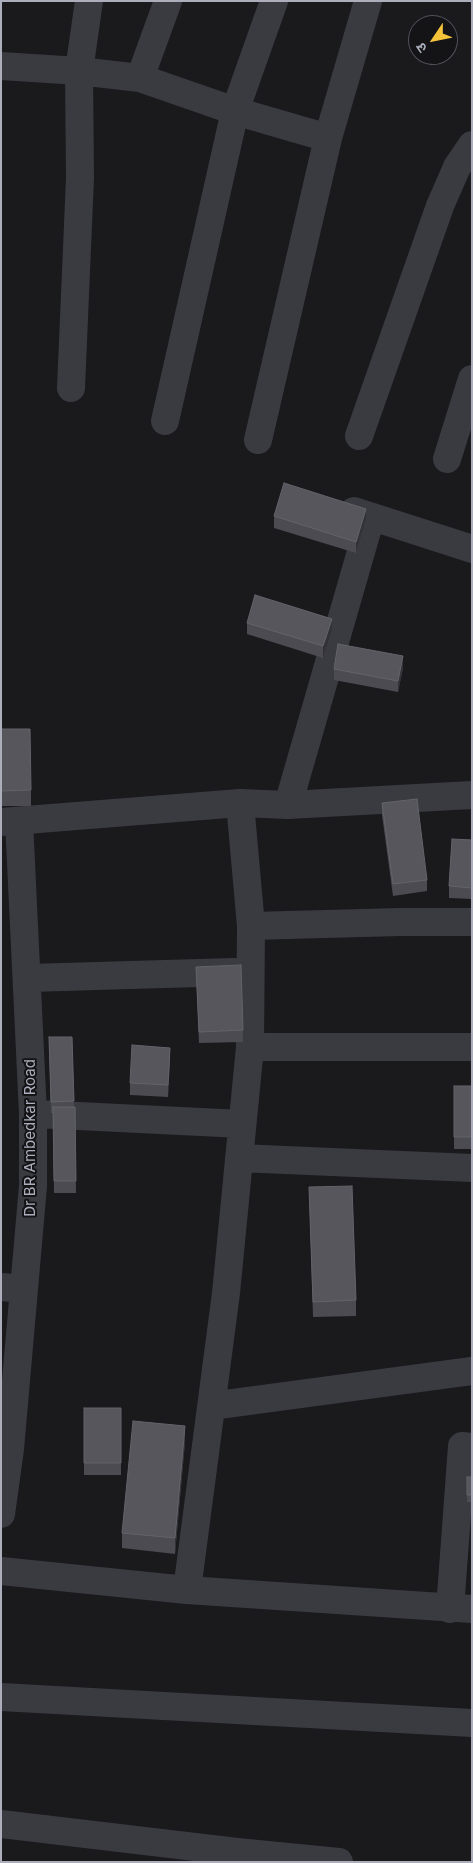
<!DOCTYPE html>
<html>
<head>
<meta charset="utf-8">
<style>
	body { margin:0 }
	#map { position:relative; width:473px; height:1863px; overflow:hidden; background:#1a191c; font-family:Inter,"Noto Sans Devanagari",sans-serif }
	canvas { display:block }
	.frame { position:absolute; inset:0; border:2px solid #acafbb; pointer-events:none }
	.north { position:absolute; left:408px; top:15px; width:50px; height:50px; box-sizing:border-box; background:#141417; border:1px solid #515259; border-radius:50%; rotate:236deg; font-size:14px; font-weight:700; line-height:20px; text-align:center; color:#acafbb }
	.north::after { content:''; display:block; margin:auto; width:18px; height:22px; background:#f4c339; clip-path:polygon(50% 0,100% 100%,50% 72%,0 100%) }
</style>
</head>
<body>
<div id="map">
<canvas width="473" height="1863"></canvas>
<div class="frame"></div>
<div class="north">उ</div>
</div>
<script>
const ctx = document.querySelector('canvas').getContext('2d');
ctx.lineJoin = 'round';
const shape = rows => new Path2D(rows.map(r => 'M' + r).join(''));
function strokePath(path, color, width, dash) { ctx.strokeStyle = color; ctx.lineWidth = width; ctx.lineCap = dash ? 'butt' : 'round'; ctx.setLineDash(dash || []); ctx.stroke(path); }
function paint(path, color) { ctx.fillStyle = color; ctx.fill(path, 'evenodd'); }
function drawText(font, color, halo, rows, align = 'center') {
  ctx.font = font + ' Inter,sans-serif'; ctx.lineWidth = 4; ctx.setLineDash([]); ctx.textBaseline = 'middle'; ctx.strokeStyle = halo; ctx.fillStyle = color; for (const [text, x, y, turn = 0] of rows) {
    ctx.save(); ctx.translate(x, y); ctx.rotate((+turn || 0) * Math.PI / 180); ctx.textAlign = isNaN(turn) ? turn : align; if (halo) ctx.strokeText(text, 0, 0); ctx.fillText(text, 0, 0); ctx.restore();
  }
}
strokePath(shape([
	[1,66,79,71,140,78,235,111,328,138],
	[140,78,168,1],
	[71,388,80,178,79,71,89,1],
	[165,421,235,111,274,1],
	[359,436,440,206,457,167,472,145],
	[258,440,328,138,368,1],
	[447,459,472,379],
	[354,511,472,549],
	[288,805,371,517],
	[251,926,400,922,472,922],
	[28,978,234,972],
	[250,1047,472,1047],
	[37,1114,242,1124],
	[239,1158,472,1168],
	[1,1287,24,1289],
	[211,1406,472,1371],
	[1,1514,10,1449,33,1186,33,1114,19,821],
	[1,1571,187,1590,472,1609],
	[187,1590,226,1293,250,1047,251,926,240,803],
	[450,1609,462,1446,472,1447],
	[1,1697,472,1723],
	[1,1824,237,1852,339,1862]
]), '#3a3b41', 28);
strokePath(shape([
	[1,822,240,803,288,805,472,795]
]), '#3a3b41', 28);
paint(shape([
	[274,516,366,520,356,553,274,528],
	[247,623,332,631,323,658,247,634],
	[403,668,398,692,334,680,334,669],
	[1,729,31,790,31,806,1,806],
	[382,803,427,880,427,891,393,896,382,815],
	[472,840,472,899,449,898,449,886],
	[196,967,243,1030,243,1042,199,1043],
	[49,1037,72,1037,74,1107,75,1107,76,1193,54,1193,53,1113,51,1113],
	[170,1059,168,1097,130,1095,130,1083],
	[454,1086,472,1086,472,1149,454,1149],
	[309,1187,356,1300,356,1316,313,1317],
	[84,1408,121,1408,121,1475,84,1475],
	[185,1442,175,1554,122,1548,122,1533],
	[467,1477,472,1477,472,1502,467,1502]
]), '#4b4b51');
paint(shape([
	[366,509,366,520,356,553,356,542],
	[332,619,332,631,323,658,323,646],
	[403,656,403,668,398,692,398,681],
	[170,1048,170,1059,168,1097,168,1085],
	[185,1426,185,1442,175,1554,175,1538]
]), '#333337');
const building = shape([
	[284,483,366,509,356,542,274,516,284,483],
	[255,595,332,619,323,646,247,623,255,595],
	[338,644,403,656,398,681,334,669,338,644],
	[1,729,30,729,31,790,1,791,1,729],
	[417,799,427,880,393,884,382,803,417,799],
	[452,839,472,840,472,888,449,886,452,839],
	[241,965,243,1030,199,1032,196,967,241,965],
	[49,1037,72,1037,74,1101,51,1102,49,1037],
	[132,1045,170,1048,168,1085,130,1083,132,1045],
	[454,1086,472,1086,472,1137,454,1137,454,1086],
	[53,1107,75,1107,76,1181,54,1181,53,1107],
	[352,1186,356,1300,313,1302,309,1187,352,1186],
	[84,1408,121,1408,121,1463,84,1463,84,1408],
	[133,1421,185,1426,175,1538,122,1533,133,1421],
	[467,1477,472,1477,472,1495,467,1495,467,1477]
]);
paint(building, '#56565c');
strokePath(building, '#63646b', 1);
drawText('15px', '#acafbb', '#141417', [
	["Dr BR Ambedkar Road",30,1138,-90]
]);
</script>
</body>
</html>
